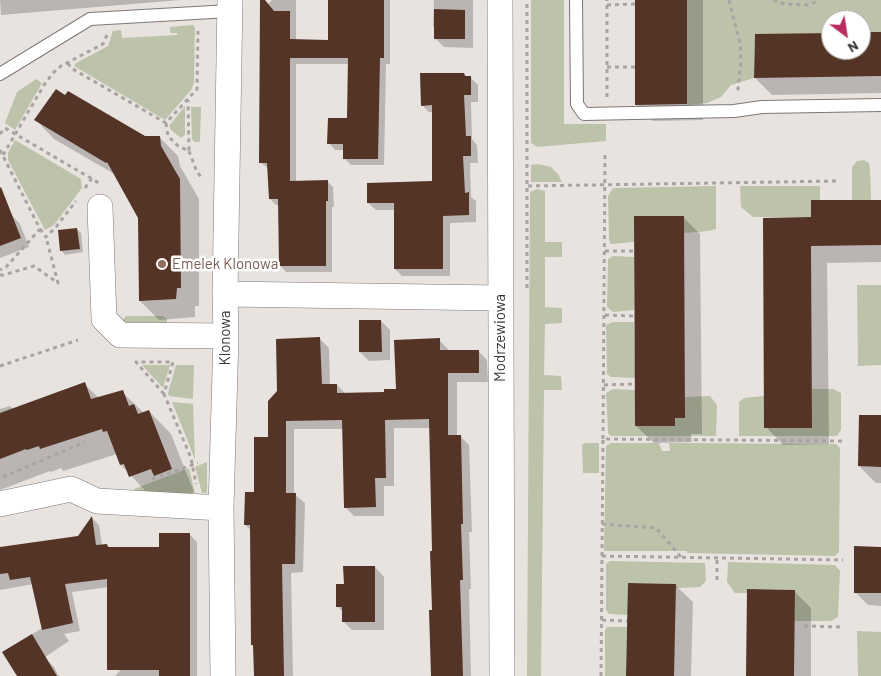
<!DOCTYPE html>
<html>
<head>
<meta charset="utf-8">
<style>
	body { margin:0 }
	#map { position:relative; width:881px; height:676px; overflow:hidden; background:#e9e3e0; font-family:Barlow,sans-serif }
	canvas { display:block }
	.north { position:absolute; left:821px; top:10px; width:50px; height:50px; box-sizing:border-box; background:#fff; border:1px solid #b0afae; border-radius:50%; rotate:149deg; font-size:14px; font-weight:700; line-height:20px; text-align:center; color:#393635 }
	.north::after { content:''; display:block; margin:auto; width:18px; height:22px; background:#b92b5f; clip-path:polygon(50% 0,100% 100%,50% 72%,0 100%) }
</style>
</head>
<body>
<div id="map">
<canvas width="881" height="676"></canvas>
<div class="north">N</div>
</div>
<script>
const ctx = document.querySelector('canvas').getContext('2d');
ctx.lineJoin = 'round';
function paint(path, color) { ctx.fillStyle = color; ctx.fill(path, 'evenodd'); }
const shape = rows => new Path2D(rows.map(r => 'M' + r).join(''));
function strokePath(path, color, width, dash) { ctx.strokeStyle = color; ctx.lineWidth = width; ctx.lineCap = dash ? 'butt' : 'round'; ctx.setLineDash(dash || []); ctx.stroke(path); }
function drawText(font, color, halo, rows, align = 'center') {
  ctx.font = font + ' Barlow,sans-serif'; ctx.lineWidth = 5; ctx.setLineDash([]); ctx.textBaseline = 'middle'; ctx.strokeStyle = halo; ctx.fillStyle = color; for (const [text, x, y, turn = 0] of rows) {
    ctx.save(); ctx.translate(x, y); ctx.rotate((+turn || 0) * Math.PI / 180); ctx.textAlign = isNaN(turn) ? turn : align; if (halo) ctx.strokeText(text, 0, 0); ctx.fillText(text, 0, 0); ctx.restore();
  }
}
paint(shape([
	[531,0,564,0,564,124,606,124,606,141,537,147,531,143],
	[687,0,881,0,881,32,861,32,861,20,831,20,831,33,755,35,754,78,731,85,721,97,707,103,687,105],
	[193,25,195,28,194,83,191,90,165,120,74,66,76,63,108,46,113,31,121,30,122,38,177,35,177,33,170,33,170,27],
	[36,79,42,83,15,130,5,123,17,92],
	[185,106,185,135,181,138,171,130,169,126],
	[191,107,201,107,200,142,194,142,192,139],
	[15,140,81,179,82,188,54,225,45,230,8,160,8,153],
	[864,160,869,163,870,169,871,200,852,200,852,167,857,161],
	[538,164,551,167,558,174,562,182,531,182,531,165],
	[716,186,716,229,708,231,684,233,683,216,634,216,634,242,611,244,609,240,608,196,613,188],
	[740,186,820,186,820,200,811,201,811,217,753,217,741,207],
	[537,189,545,191,545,242,562,242,562,257,545,257,545,307,562,308,562,323,545,324,544,375,561,376,562,390,544,390,541,676,527,676,530,192],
	[613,256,634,257,634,310,613,312,607,307,608,259],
	[857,285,881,285,881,365,858,366],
	[126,316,163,316,167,319,167,325,127,323,122,321],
	[613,322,634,322,635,378,611,377,607,374,606,325],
	[142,365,170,365,163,388],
	[176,365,194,365,193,399,169,396,168,393],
	[613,389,635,390,636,426,675,426,675,418,685,418,685,397,710,396,717,405,716,436,611,436,608,433,606,393],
	[812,389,833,389,841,393,841,430,837,436,739,436,739,402,744,398,764,396,812,428],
	[172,402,193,404,195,460,185,434],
	[585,443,599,443,599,473,583,473,582,445],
	[611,443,659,443,662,451,670,451,669,443,836,444,840,448,839,552,835,556,687,553,687,551,604,551,606,446],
	[207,462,207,493,202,493,195,467],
	[189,468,195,493,134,493,134,489],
	[610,561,705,563,706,581,700,587,676,588,676,584,628,583,628,615,609,614,606,610,606,564],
	[728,562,835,565,840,571,838,617,831,621,795,621,794,590,747,589,747,593,735,593,727,582],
	[607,627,627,627,626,676,605,676,605,630],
	[857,631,881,632,881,676,858,676]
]), '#bcc3aa');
paint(shape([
	[0,0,181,0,1,15],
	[272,0,296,0,296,40,329,42,329,0,390,0,390,64,386,64,384,165,351,165,344,158,345,150,335,150,329,143,349,120,349,64,296,64,296,182,327,181,333,187,334,207,332,207,332,272,286,272,280,265,280,205,276,205,270,199,269,169,261,163,261,11],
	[434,0,473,0,473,48,444,47,435,38,435,28,433,26],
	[637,0,703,0,703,120,653,121,636,104],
	[861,33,881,33,881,93,772,95,755,78,831,34,831,50,861,50],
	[464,74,467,77,470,77,478,85,478,102,471,102,472,139,477,145,478,163,470,163,471,197,476,201,476,222,450,223,450,276,402,276,395,269,395,210,376,210,368,203,434,182,433,112,429,112,422,105],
	[36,120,144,137,159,137,178,156,180,166,199,199,199,306,195,306,195,317,159,320,140,301,139,218,116,175,54,139],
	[881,201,881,262,827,263,829,444,783,445,766,427,812,218],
	[0,202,20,224,29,247,0,258],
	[683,217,700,234,702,434,691,434,692,442,654,443,636,426],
	[77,229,81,233,83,252,65,255,61,250],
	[381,321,390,330,390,360,369,361,360,352],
	[320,339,329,348,330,385,337,385,346,394,386,394,397,390,439,340,448,349,448,351,478,351,487,360,488,382,457,382,457,436,460,436,469,445,472,532,469,532,471,589,469,589,471,676,432,676,434,552,430,428,394,428,394,486,384,486,384,516,354,516,345,507,343,429,294,429,294,494,305,503,303,572,291,573,293,676,255,676,254,646,252,644,251,530,245,525,255,494,269,439],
	[84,384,99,398,122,392,144,413,149,411,171,434,194,492,178,498,171,492,153,499,121,465,117,454,63,471,61,468,51,472,50,471,0,490,0,409,10,406,13,409],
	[881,416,881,483,876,483,859,466],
	[92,518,99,525,102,545,107,545,110,548,160,548,189,534,197,542,197,676,115,676,132,658,109,587,72,592,80,631,64,634,69,641,20,674,3,653,42,628,33,584,0,590,0,548,79,537],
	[881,548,881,606,868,605,855,592],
	[375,567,384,577,384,630,352,630,343,621,343,612,337,606,345,585],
	[675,585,693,602,691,676,628,676],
	[794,591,811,608,811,676,748,676],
	[46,659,54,667,59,676,30,676]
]), '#0003');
paint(shape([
	[260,0,265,0,274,11,290,11,290,39,328,40,328,0,384,0,384,58,380,58,378,159,343,159,343,144,327,144,328,118,347,118,348,58,290,58,290,181,328,180,328,201,326,201,326,266,279,266,278,199,269,199,267,163,259,163],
	[635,0,687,0,687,104,635,105],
	[434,9,465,10,465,39,434,39],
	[861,32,881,32,881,76,754,78,755,34,831,33,831,50,861,50],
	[420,73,464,73,465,76,471,76,471,95,464,95,466,136,471,136,471,156,463,156,465,193,469,192,469,215,443,216,443,269,394,269,394,203,367,203,367,183,432,181,432,105,421,106],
	[56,89,65,95,68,91,145,136,160,136,161,146,180,179,181,288,177,288,176,299,139,301,138,218,107,162,106,163,34,120],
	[1,187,21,238,0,246,0,188],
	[811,200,881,200,881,245,811,246,812,428,764,428,763,218,811,217],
	[634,216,684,216,685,418,675,418,675,426,635,426],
	[77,228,80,249,60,251,58,230],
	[359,320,381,320,382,352,359,352],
	[320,337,322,384,337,384,337,393,384,392,384,389,396,389,394,340,440,338,440,350,479,350,479,373,448,373,448,435,461,435,463,524,461,524,463,580,460,580,463,676,431,676,429,610,432,610,430,551,432,551,429,419,385,420,386,478,375,478,376,507,344,508,342,420,286,421,286,493,296,493,295,564,282,564,284,676,254,676,253,645,251,645,250,525,244,525,245,492,254,492,254,437,268,437,268,401,277,391,276,339],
	[85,382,91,399,123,390,129,406,134,404,138,414,149,410,172,469,154,476,151,469,129,477,124,464,120,465,107,431,103,432,102,429,40,449,39,446,27,450,26,449,0,459,0,413],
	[859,415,881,415,881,467,858,466],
	[92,516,96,545,107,544,108,547,159,547,159,533,190,533,190,676,159,676,159,670,107,670,107,579,65,584,73,623,42,630,30,577,10,580,8,573,0,574,0,547,78,536],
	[854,546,881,547,881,593,854,593],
	[343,566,375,566,375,622,342,622,342,607,336,607,336,584,344,584],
	[628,583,676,584,674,676,626,676],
	[747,589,795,590,794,676,746,676],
	[32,634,57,676,17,676,2,652]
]), '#533427');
const lane = shape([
	[576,0,577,104,584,114,734,111,762,107,881,105],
	[0,74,90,19,230,11]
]);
const street = shape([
	[500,0,502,676],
	[100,207,104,319,120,335,226,336],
	[225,294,500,298],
	[0,504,71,489,97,501,221,508],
	[223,676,221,508,226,336,225,294,230,0]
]);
strokePath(lane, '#7d7775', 14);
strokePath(street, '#7d7775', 26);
strokePath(shape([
	[729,0,740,43,741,61,738,89,742,92],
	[773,0,785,4,809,5,819,0],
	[607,5,635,4],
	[68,63,71,68,166,123,197,89,198,31],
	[607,67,635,67],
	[607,97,607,0],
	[166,123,168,136,178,146,189,151,188,100],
	[0,134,5,128,99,183],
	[0,150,40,229,6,267,0,270],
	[189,151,197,172,203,179],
	[3,155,44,85,53,73,61,66,103,44,107,35],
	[528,186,838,181],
	[85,188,92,178],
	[40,229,46,237,56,227,76,201],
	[605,251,634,251],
	[0,275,3,275,34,266,58,283,46,237],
	[527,288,527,0],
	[605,315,634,316],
	[0,366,78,340],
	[604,385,635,384],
	[164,394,136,362,173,362,164,394,191,458,196,484],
	[603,439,605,153],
	[3,477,85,442],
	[152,479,198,463],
	[602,524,656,528,681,557],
	[602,556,843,560],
	[717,580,717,558],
	[602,620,627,621],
	[804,626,842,627],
	[601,676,603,439,845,441]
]), '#a9a4a2', 3, [4, 4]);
strokePath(lane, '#fff', 12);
strokePath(street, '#fff', 25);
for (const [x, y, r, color] of [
	[162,264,5,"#8d6e63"]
]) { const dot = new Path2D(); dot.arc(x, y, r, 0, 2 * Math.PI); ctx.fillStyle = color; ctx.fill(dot); strokePath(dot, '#fff', 2); }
drawText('15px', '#785e54', '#fff', [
	["Emelek Klonowa",172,264]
], 'left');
drawText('15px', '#393635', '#fff', [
	["Klonowa",225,338,-90],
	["Modrzewiowa",500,338,-90]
]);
</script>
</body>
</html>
